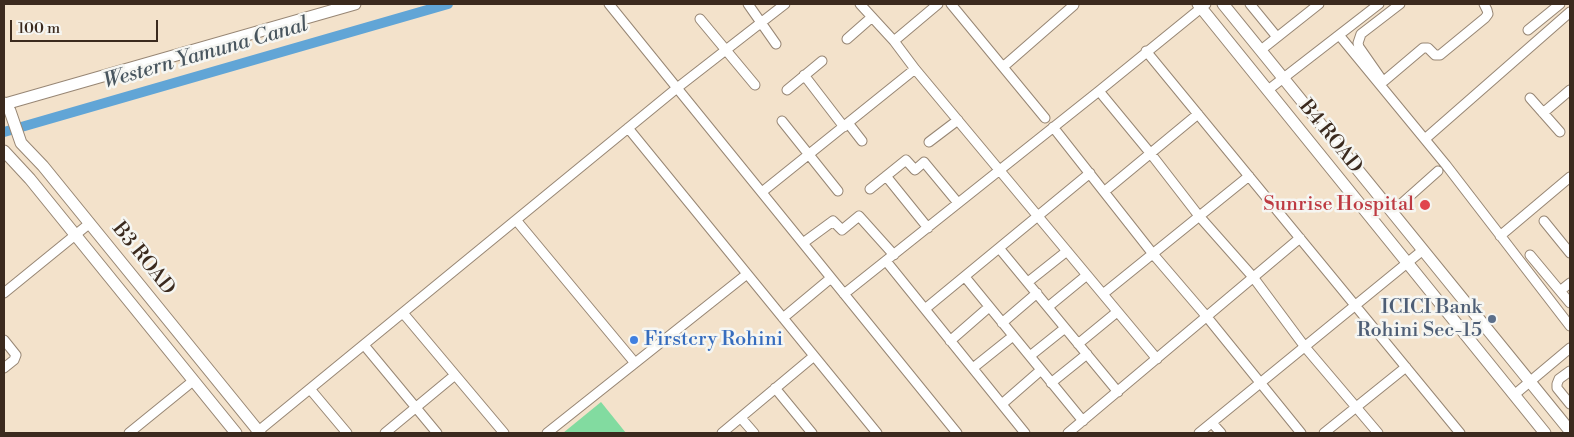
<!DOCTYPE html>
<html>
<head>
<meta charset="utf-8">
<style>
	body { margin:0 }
	#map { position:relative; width:1574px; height:437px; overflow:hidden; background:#f3e2cb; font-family:"Libre Bodoni",serif }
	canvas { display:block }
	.frame { position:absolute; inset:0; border:5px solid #3b2a1e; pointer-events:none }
	.scale { position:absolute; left:10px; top:20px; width:148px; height:22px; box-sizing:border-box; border:2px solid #3b2a1e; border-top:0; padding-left:6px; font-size:15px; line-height:18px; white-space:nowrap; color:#3b2a1e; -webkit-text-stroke:4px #f6f6f2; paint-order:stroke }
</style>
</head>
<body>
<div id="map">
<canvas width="1574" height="437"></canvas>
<div class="frame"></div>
<div class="scale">100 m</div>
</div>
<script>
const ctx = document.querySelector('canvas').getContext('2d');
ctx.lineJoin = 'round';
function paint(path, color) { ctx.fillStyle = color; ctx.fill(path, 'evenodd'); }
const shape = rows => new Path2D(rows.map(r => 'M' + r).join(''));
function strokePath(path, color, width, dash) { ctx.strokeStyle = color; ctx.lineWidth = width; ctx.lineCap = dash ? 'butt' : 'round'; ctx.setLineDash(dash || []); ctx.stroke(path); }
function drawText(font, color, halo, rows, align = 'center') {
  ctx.font = font + ' "Libre Bodoni",serif'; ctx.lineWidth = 5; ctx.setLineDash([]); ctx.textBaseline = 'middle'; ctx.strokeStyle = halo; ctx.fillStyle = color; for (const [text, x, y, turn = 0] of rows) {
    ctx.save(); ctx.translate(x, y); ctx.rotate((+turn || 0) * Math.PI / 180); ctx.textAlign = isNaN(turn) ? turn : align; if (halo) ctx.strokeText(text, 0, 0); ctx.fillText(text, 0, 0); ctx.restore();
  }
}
paint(shape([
	[601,402,626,433,563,433]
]), '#82dba0');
strokePath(shape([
	[4,132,448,4]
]), '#61a5d6', 10);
const minor = shape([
	[609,4,677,88,785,4],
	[748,4,776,44],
	[860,4,894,41,915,69,1157,359],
	[951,4,1045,118],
	[1250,4,1277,37],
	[700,19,755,85],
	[1528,30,1560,4],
	[1339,35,1446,165,1570,326],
	[847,39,872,17],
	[894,41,938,4],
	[1261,50,1319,4],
	[1146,51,1460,433],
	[1003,67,1074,5],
	[804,75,844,127],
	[1382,80,1359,47,1358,43,1361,34,1400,4],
	[1384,81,1423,48,1428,48,1435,55,1440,55,1485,18,1488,14,1487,10,1484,4],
	[787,90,822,61],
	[1268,90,1379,4],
	[1099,91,1151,154,1199,216,1253,277,1305,347,1378,433],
	[1530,98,1560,132],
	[1543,113,1570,90],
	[782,121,838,191],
	[848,123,862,141],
	[1053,127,1153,254,1207,317,1301,433],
	[628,128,877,433],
	[1425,139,1570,12],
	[929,142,958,120],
	[886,176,928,228],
	[870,189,906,160,915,170,924,162,958,203],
	[1105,191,1198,114],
	[762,192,915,69],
	[1392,212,1438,171],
	[516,220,635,363],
	[1544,221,1570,253],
	[1500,236,1570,177],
	[803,243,833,221,842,230,859,216,894,255],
	[999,248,1118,392],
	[1530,255,1570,303],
	[886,261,1025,433],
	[965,277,1083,421],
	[1028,282,1067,251],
	[1560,291,1570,283],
	[4,293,90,223],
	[844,294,1099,91,1206,4],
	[1103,294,1249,176],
	[1048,307,1087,275],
	[925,309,1090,173],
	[403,313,504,433],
	[783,318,831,278],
	[1002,323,1037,293],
	[4,340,16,355,14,360,4,368],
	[950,341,989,307],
	[1078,344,1117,312],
	[364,345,437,433],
	[1030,356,1065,328],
	[973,368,1013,336],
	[1570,371,1559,379,1557,384,1557,388,1570,404],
	[1051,383,1087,354],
	[775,388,812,433],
	[310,389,347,433],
	[1514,395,1570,348],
	[1002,404,1041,370],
	[741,418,754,433],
	[1212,423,1221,433],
	[129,433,193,381],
	[256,433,677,88,957,433],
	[385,433,455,375],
	[547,433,747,274],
	[722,433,814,356],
	[1068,433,1300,238],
	[1199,433,1423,250],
	[1324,433,1406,367]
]);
const tertiary = shape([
	[1198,4,1545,433],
	[1223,4,1570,431],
	[4,103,10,111,21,143,43,166,260,433],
	[5,104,355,4],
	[4,151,30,179,236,433]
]);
strokePath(minor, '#978674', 11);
strokePath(tertiary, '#978674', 13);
strokePath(minor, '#fff', 9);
strokePath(tertiary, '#fff', 11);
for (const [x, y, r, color] of [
	[1425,205,6,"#e0444e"],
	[1492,319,5,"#5c6f8a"],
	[634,340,5,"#3f7fe0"]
]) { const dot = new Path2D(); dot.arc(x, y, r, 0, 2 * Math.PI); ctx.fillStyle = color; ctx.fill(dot); strokePath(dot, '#f6f6f2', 2); }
drawText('20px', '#3b2a1e', '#f6f6f2', [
	["B4 ROAD",1330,137,51],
	["B3 ROAD",143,259,51]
]);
drawText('20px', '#be3a42', '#f6f6f2', [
	["Sunrise Hospital",1414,205]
], 'right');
drawText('20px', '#4e5e75', '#f6f6f2', [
	["ICICI Bank",1482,308],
	["Rohini Sec-15",1482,331]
], 'right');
drawText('20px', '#366cbe', '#f6f6f2', [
	["Firstcry Rohini",644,340]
], 'left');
drawText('italic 21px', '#48555e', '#f6f6f2', [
	["Western Yamuna Canal",206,54,-16]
]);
</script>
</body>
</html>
